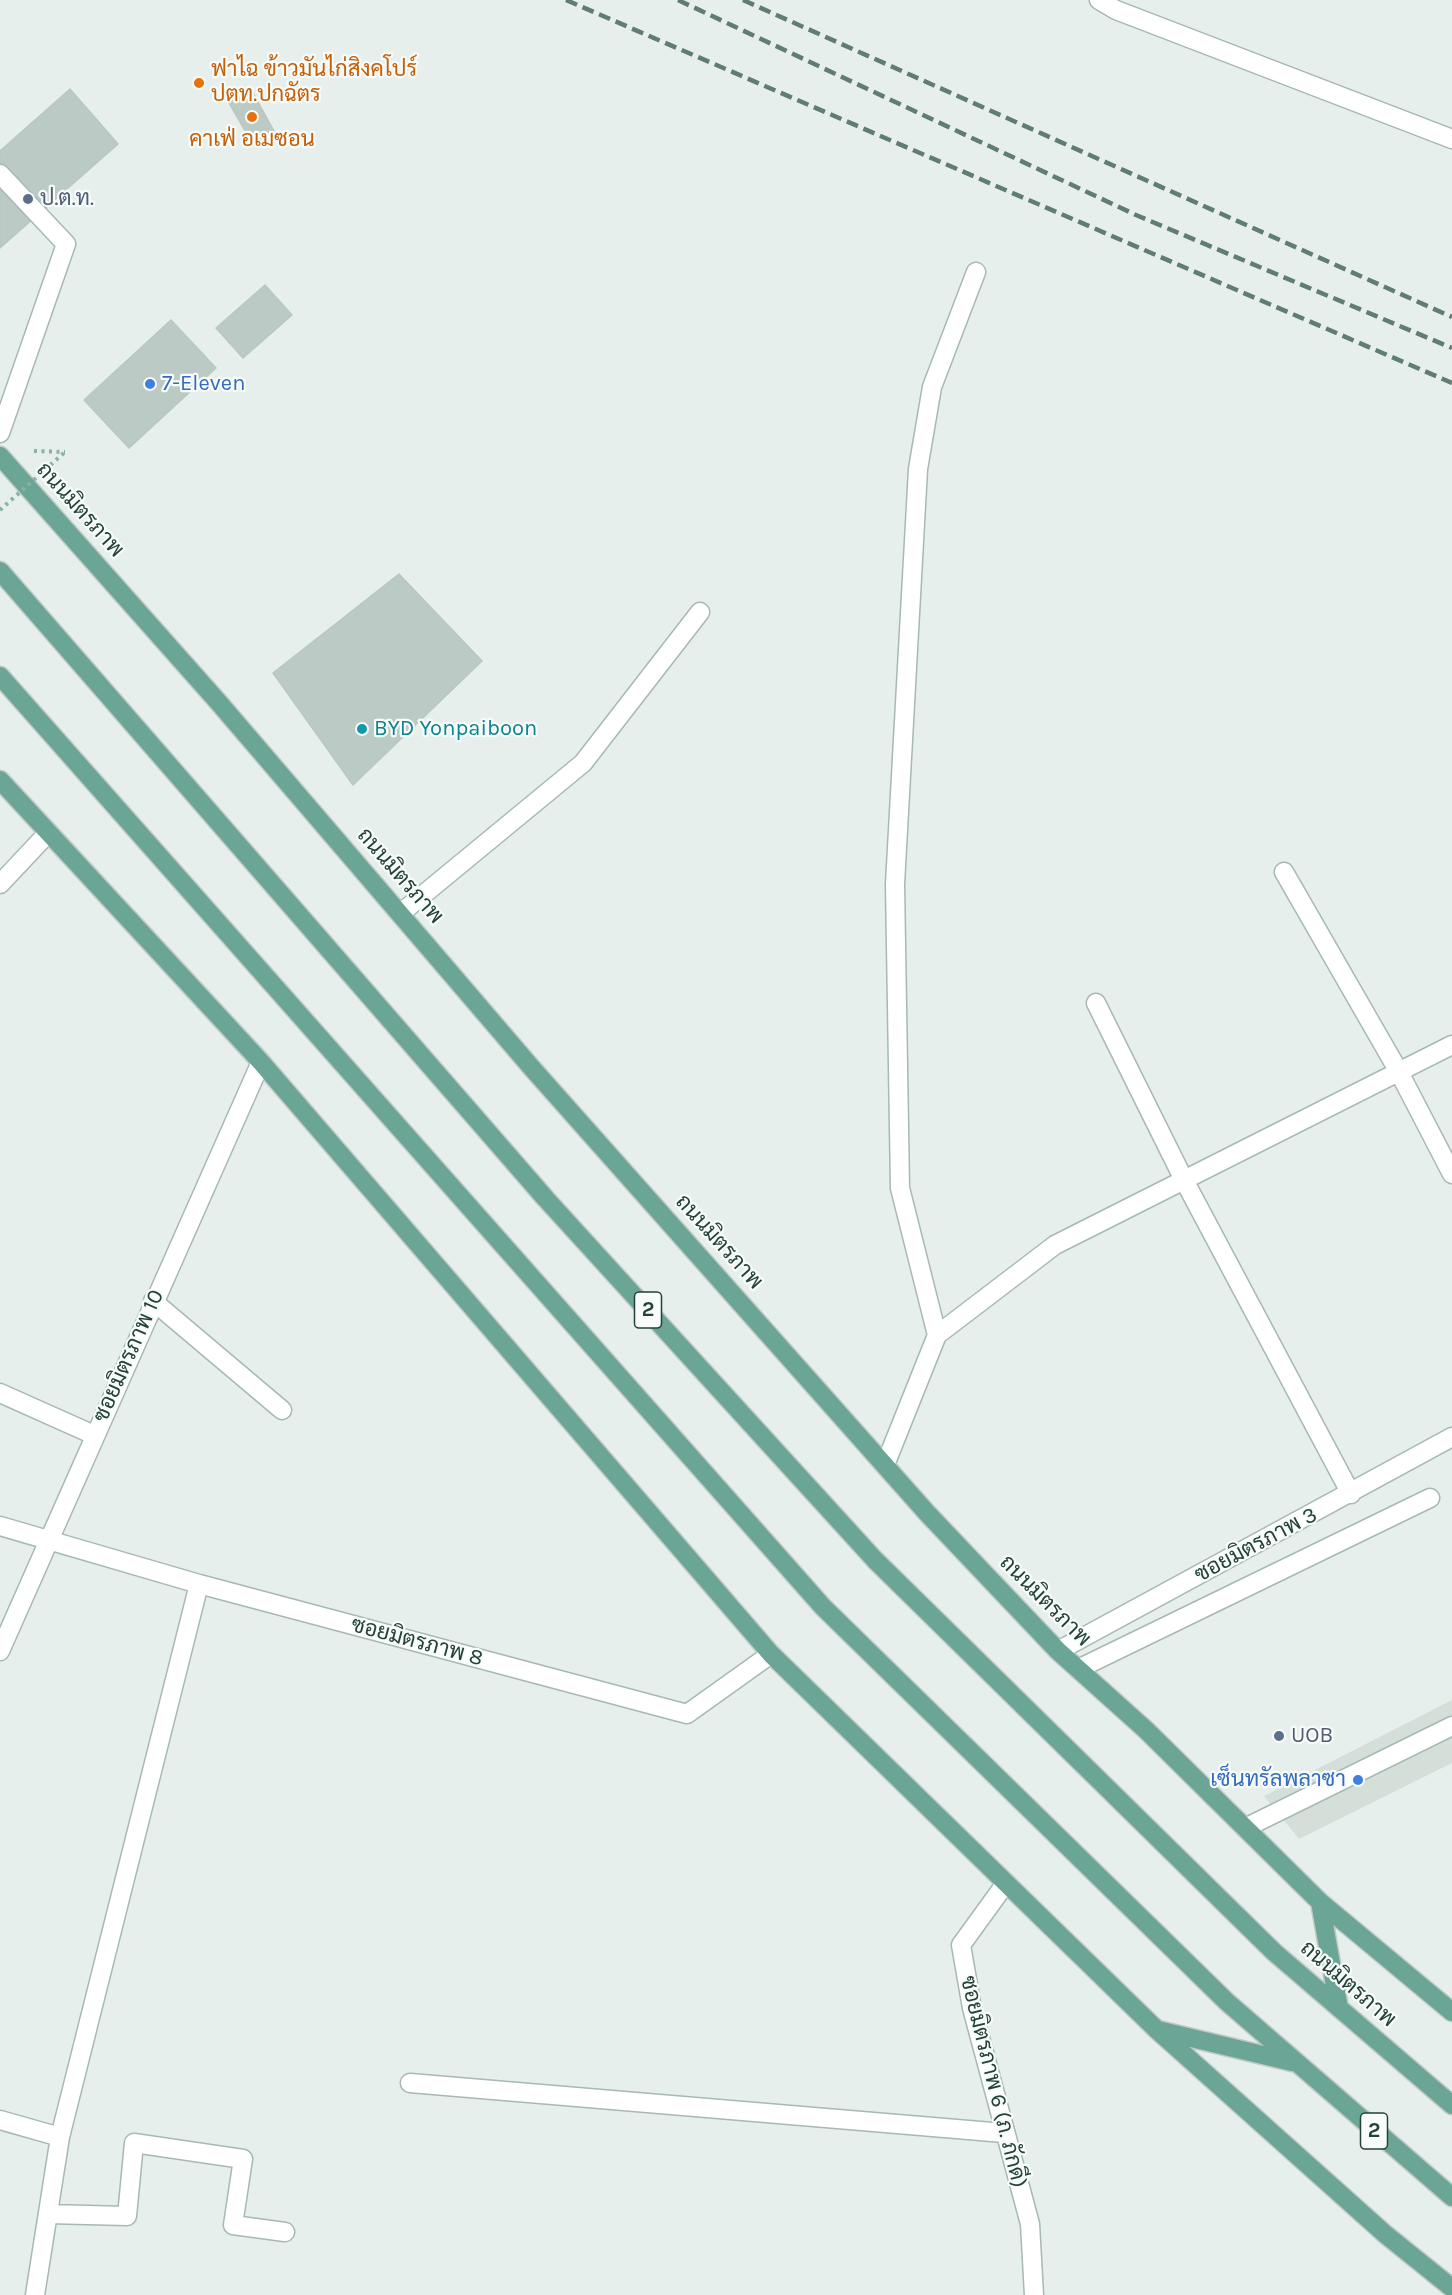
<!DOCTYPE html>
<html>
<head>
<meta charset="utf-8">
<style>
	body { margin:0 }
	canvas { display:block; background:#e6efeb }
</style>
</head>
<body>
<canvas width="1452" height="2295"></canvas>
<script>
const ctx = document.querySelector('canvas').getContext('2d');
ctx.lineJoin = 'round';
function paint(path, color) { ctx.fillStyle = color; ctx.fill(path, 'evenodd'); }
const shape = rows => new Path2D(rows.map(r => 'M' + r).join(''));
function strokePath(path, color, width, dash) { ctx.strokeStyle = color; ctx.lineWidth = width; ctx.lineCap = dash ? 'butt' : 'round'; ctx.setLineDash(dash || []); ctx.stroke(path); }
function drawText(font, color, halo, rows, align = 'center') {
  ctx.font = font + ' Karla,Sarabun,sans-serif'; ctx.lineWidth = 4.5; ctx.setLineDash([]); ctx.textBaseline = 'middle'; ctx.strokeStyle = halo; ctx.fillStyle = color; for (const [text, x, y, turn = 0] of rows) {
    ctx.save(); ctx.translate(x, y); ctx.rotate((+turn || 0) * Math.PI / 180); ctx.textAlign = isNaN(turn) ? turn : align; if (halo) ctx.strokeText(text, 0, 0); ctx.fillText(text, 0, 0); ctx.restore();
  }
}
paint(shape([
	[1452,1700,1452,1763,1299,1839,1264,1796]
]), '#d4dfda');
const building = shape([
	[70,89,118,144,0,248,0,151,70,89],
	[252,91,274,131,252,143,229,103,252,91],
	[265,285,292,315,243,358,216,328,265,285],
	[171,320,216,368,129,448,84,400,171,320],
	[399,574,482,661,353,785,273,673,399,574]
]);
paint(building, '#bbcac4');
strokePath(building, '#b8c9c2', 1.5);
const minor = shape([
	[1099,0,1116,10,1452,139],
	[0,174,66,244,0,433],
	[1284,872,1399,1072,1452,1174],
	[0,884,48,833],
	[401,913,583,763,700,612],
	[1096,1003,1184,1180,1351,1494],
	[153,1301,282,1410],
	[937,1335,900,1188,895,884,918,469,932,387,976,272],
	[0,1393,94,1435],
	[885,1465,937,1335,1055,1245,1452,1045],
	[0,1526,199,1584,687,1714,771,1654],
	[0,1651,261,1062],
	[1058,1651,1452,1437],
	[1078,1669,1430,1498],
	[1245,1828,1452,1726],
	[1006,1883,961,1945,972,2008,1030,2224,1034,2295],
	[410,2083,1004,2133],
	[0,2120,60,2137],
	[48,2214,127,2216,134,2143,243,2159,233,2225,285,2232],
	[35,2295,60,2137,199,1584]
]);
const major = shape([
	[0,456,220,704,531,1067,927,1513,1058,1651,1146,1730,1320,1902,1452,2012],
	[0,571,546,1199,875,1560,1274,1952,1452,2105],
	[0,676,823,1607,1227,2002,1452,2197],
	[0,780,261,1062,771,1654,1157,2030,1385,2234,1452,2288],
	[1320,1902,1339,2008],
	[1158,2030,1292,2062]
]);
strokePath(minor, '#a8b8b2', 21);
strokePath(major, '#c2cac8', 21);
strokePath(shape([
	[34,451,65,452]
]), '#86b3a5', 4, [3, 4.5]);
strokePath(minor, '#fff', 18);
strokePath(major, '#6aa596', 18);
strokePath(shape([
	[566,0,1452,383],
	[678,0,1136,215,1452,348],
	[743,0,1452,317]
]), '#5f7d75', 4.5, [12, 6]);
strokePath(shape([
	[0,510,65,452]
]), '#86b3a5', 4, [3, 4.5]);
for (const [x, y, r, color] of [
	[199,83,6,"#e8710a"],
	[252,117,6,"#e8710a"],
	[28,199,6,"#5c6f8a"],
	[150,384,6,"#3f7fe0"],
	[362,729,6,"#0f9aa8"],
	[1279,1736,6,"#5c6f8a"],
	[1358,1780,6,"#3f7fe0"]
]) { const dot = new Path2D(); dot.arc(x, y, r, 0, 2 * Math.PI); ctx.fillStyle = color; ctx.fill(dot); strokePath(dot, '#f7fbf9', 2); }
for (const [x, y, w] of [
	[648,1310,27],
	[1374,2131,27]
]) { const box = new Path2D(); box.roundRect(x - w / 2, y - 18, w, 36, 4.5); ctx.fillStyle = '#f7fbf9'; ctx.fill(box); strokePath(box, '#24423a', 1.5); }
drawText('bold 21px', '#24423a', null, [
	["2",648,1310],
	["2",1374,2131]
]);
drawText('22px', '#c56008', '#f7fbf9', [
	["ฟาไฉ ข้าวมันไก่สิงคโปร์",211,70],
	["ปตท.ปกฉัตร",211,95],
	["คาเฟ่ อเมซอน",252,140,"center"]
], 'left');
drawText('22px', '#4e5e75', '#f7fbf9', [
	["ป.ต.ท.",40,199],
	["UOB",1291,1736]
], 'left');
drawText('22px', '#366cbe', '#f7fbf9', [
	["7-Eleven",162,384],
	["เซ็นทรัลพลาซา",1346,1780,"right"]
], 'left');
drawText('22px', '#24423a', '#f7fbf9', [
	["ถนนมิตรภาพ",80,510,48],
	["ถนนมิตรภาพ",400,876,49],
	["ถนนมิตรภาพ",719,1242,48],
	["ซอยมิตรภาพ 10",129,1356,-66],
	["ซอยมิตรภาพ 3",1256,1545,-28],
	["ถนนมิตรภาพ",1045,1601,45],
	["ซอยมิตรภาพ 8",417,1642,15],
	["ถนนมิตรภาพ",1348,1984,41],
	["ซอยมิตรภาพ 6 (ภ. ภักดี)",993,2082,76]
]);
drawText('22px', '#0d838f', '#f7fbf9', [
	["BYD Yonpaiboon",374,729]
], 'left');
</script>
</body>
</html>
